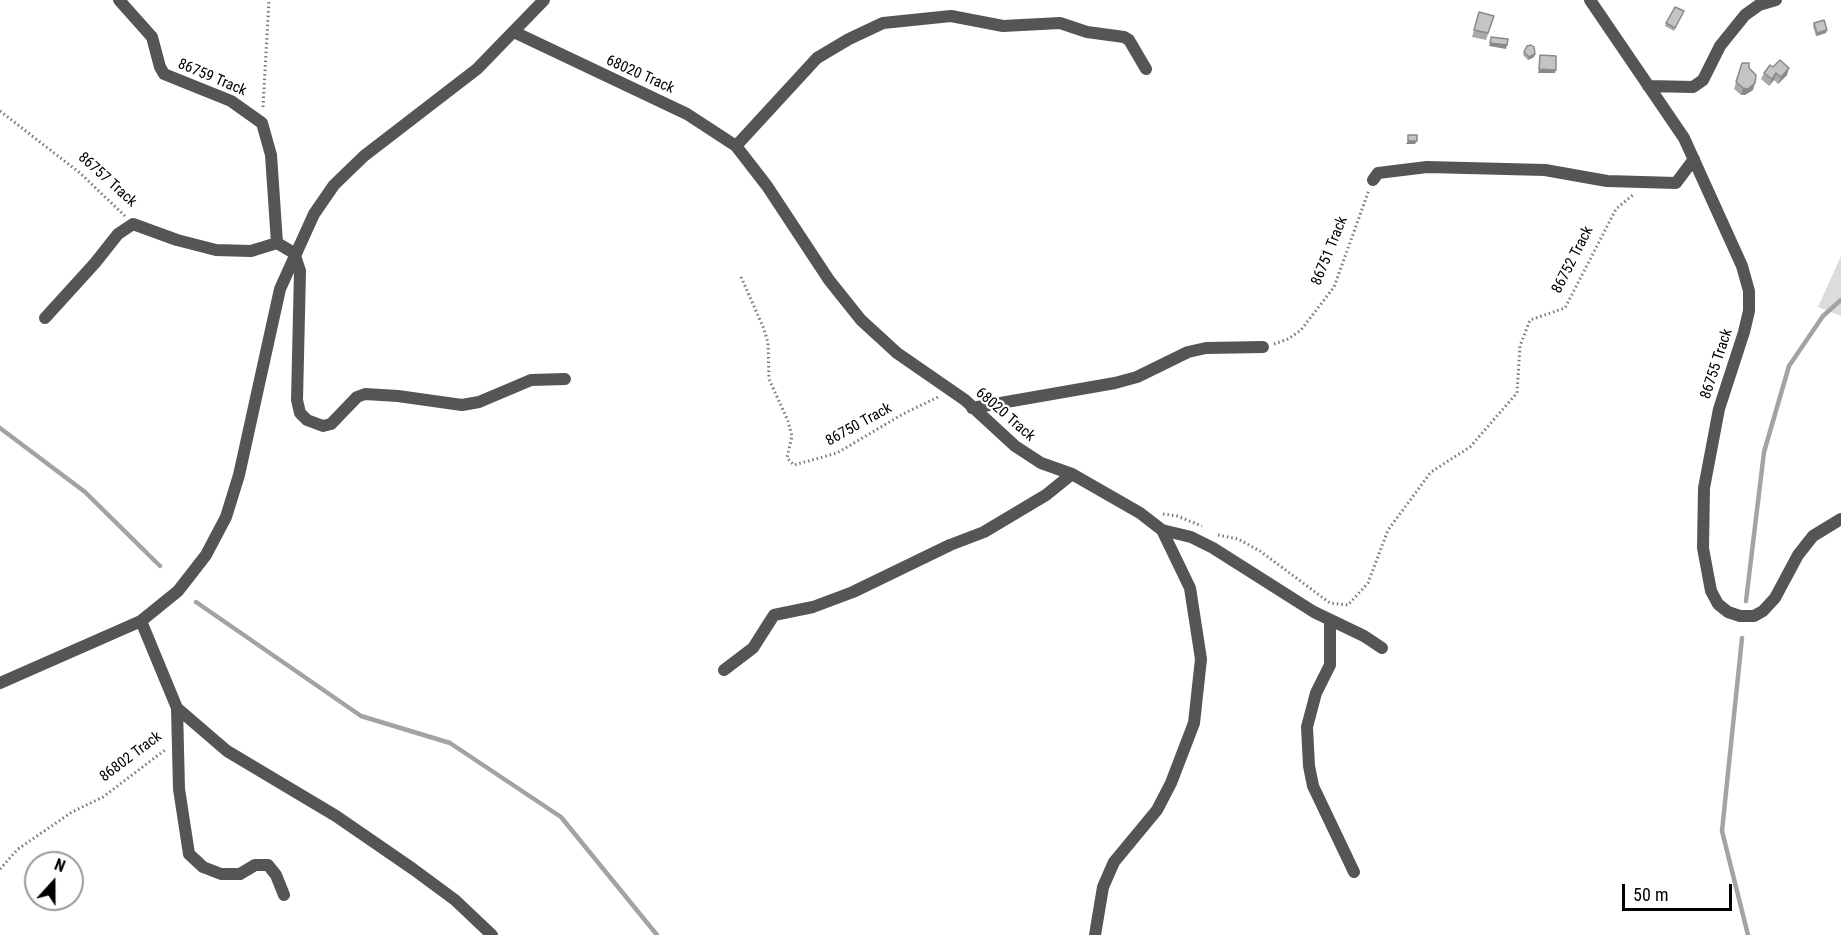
<!DOCTYPE html>
<html>
<head>
<meta charset="utf-8">
<style>
	body { margin:0 }
	#map { position:relative; width:1841px; height:935px; overflow:hidden; background:#fff; font-family:"Roboto Condensed",sans-serif }
	canvas { display:block }
	.north { position:absolute; left:24px; top:851px; width:60px; height:60px; box-sizing:border-box; background:#fff; border:2px solid #999; border-radius:50%; rotate:21deg; font-size:16px; font-weight:700; line-height:24px; text-align:center; color:#000 }
	.north::after { content:''; display:block; margin:auto; width:21px; height:27px; background:#000; clip-path:polygon(50% 0,100% 100%,50% 72%,0 100%) }
	.scale { position:absolute; left:1622px; top:884px; width:110px; height:27px; box-sizing:border-box; border:3px solid #000; border-top:0; padding-left:8px; font-size:18px; line-height:21px; white-space:nowrap; color:#000; -webkit-text-stroke:4px #fff; paint-order:stroke }
</style>
</head>
<body>
<div id="map">
<canvas width="1841" height="935"></canvas>
<div class="north">N</div>
<div class="scale">50 m</div>
</div>
<script>
const ctx = document.querySelector('canvas').getContext('2d');
ctx.lineJoin = 'round';
function paint(path, color) { ctx.fillStyle = color; ctx.fill(path, 'evenodd'); }
const shape = rows => new Path2D(rows.map(r => 'M' + r).join(''));
function strokePath(path, color, width, dash) { ctx.strokeStyle = color; ctx.lineWidth = width; ctx.lineCap = dash ? 'butt' : 'round'; ctx.setLineDash(dash || []); ctx.stroke(path); }
function drawText(font, color, halo, rows, align = 'center') {
  ctx.font = font + ' "Roboto Condensed",sans-serif'; ctx.lineWidth = 4.5; ctx.setLineDash([]); ctx.textBaseline = 'middle'; ctx.strokeStyle = halo; ctx.fillStyle = color; for (const [text, x, y, turn = 0] of rows) {
    ctx.save(); ctx.translate(x, y); ctx.rotate((+turn || 0) * Math.PI / 180); ctx.textAlign = isNaN(turn) ? turn : align; if (halo) ctx.strokeText(text, 0, 0); ctx.fillText(text, 0, 0); ctx.restore();
  }
}
paint(shape([
	[1841,256,1841,316,1818,307]
]), '#dcdcdc');
strokePath(shape([
	[0,428,85,492,160,566],
	[1746,601,1764,452,1789,366,1823,316,1841,300],
	[196,602,361,716,450,743,561,817,657,935],
	[1742,638,1722,831,1748,935]
]), '#a3a3a3', 4.5);
strokePath(shape([
	[263,107,269,0],
	[0,111,80,173,125,216],
	[741,277,764,329,768,343,769,379,788,421,792,436,787,458,794,465,837,453,903,414,940,396],
	[1274,344,1288,339,1301,330,1334,287,1369,190],
	[1163,514,1177,516,1202,526],
	[1218,535,1238,539,1260,551,1330,603,1348,605,1368,583,1388,530,1431,472,1470,447,1517,393,1520,346,1530,320,1565,308,1616,209,1634,194],
	[0,869,18,849,72,812,103,797,165,750]
]), '#777', 3, [1.5, 3]);
strokePath(shape([
	[119,0,152,37,160,67,164,74,231,101,262,123,271,155,277,243,294,253,300,271,297,400,300,413,307,420,323,426,331,424,357,397,365,394,398,396,462,405,479,402,531,380,565,379],
	[1590,0,1684,138,1742,266,1749,291,1749,311,1744,332,1719,409,1704,488,1703,548,1711,591,1718,604,1728,612,1740,616,1754,616,1763,611,1775,598,1798,555,1813,536,1841,519],
	[514,32,687,114,736,146,767,186,829,280,861,320,897,353,965,400,1015,446,1041,463,1072,474,1140,513,1162,530,1190,588,1201,659,1194,723,1171,783,1157,810,1114,862,1103,887,1095,935],
	[1648,86,1693,87,1703,80,1720,46,1745,15,1759,5,1776,0],
	[736,146,817,58,849,39,883,23,951,16,1003,26,1060,23,1087,32,1124,37,1129,40,1146,69],
	[1373,180,1378,173,1427,167,1545,170,1607,181,1676,183,1694,159],
	[45,318,95,263,118,234,133,224,177,240,216,250,251,251,277,243],
	[972,408,1115,383,1137,377,1188,352,1206,348,1263,347],
	[1162,530,1191,537,1213,548,1314,612,1364,636,1382,648],
	[1330,620,1330,665,1316,693,1307,727,1309,766,1313,786,1354,872],
	[141,621,177,708,179,789,189,854,203,867,221,874,240,874,255,865,268,865,276,875,284,895],
	[724,670,753,648,774,615,813,607,853,592,950,545,984,532,1046,495,1072,474],
	[177,708,227,751,336,816,413,869,455,900,492,935]
]), '#555', 12);
strokePath(shape([
	[0,683,141,621,178,591,206,555,226,517,239,475,280,289,314,214,334,185,364,156,477,69,544,0]
]), '#555', 12);
paint(shape([
	[1479,12,1494,16,1486,40,1472,37],
	[1682,14,1674,31,1665,26,1666,23],
	[1814,23,1826,33,1816,36,1813,26],
	[1524,52,1534,57,1528,60,1523,55],
	[1742,63,1749,68,1753,90,1745,95,1741,95,1734,89],
	[1773,67,1787,75,1778,84,1774,80,1769,86,1761,79,1764,73]
]), '#a9a9a9');
paint(shape([
	[1827,30,1826,33,1816,36,1817,33],
	[1490,43,1507,45,1506,49,1489,46],
	[1535,54,1534,57,1528,60,1529,57],
	[1789,68,1787,75,1778,84,1781,77],
	[1539,69,1556,70,1555,73,1538,73],
	[1776,73,1774,80,1769,86,1772,79],
	[1755,83,1753,90,1745,95,1741,95,1743,88],
	[1408,141,1417,141,1415,144,1406,144]
]), '#898989');
const building = shape([
	[1675,7,1684,11,1675,28,1666,23,1675,7],
	[1479,12,1494,16,1488,33,1474,30,1479,12],
	[1824,20,1827,30,1817,33,1814,23,1824,20],
	[1491,37,1508,39,1507,45,1490,43,1491,37],
	[1531,45,1534,47,1535,54,1529,57,1524,52,1527,46,1531,45],
	[1540,55,1556,56,1556,70,1539,69,1540,55],
	[1780,60,1789,68,1781,77,1776,73,1772,79,1764,73,1770,65,1773,67,1780,60],
	[1742,63,1749,63,1749,68,1756,75,1755,83,1748,89,1743,88,1736,82,1742,63],
	[1408,135,1417,135,1417,141,1408,141,1408,135]
]);
paint(building, '#c4c4c4');
strokePath(building, '#898989', 1.5);
drawText('15px', '#000', '#fff', [
	["68020 Track",640,75,24],
	["86759 Track",212,78,23],
	["86757 Track",107,180,42],
	["86751 Track",1330,251,-68],
	["86752 Track",1573,260,-63],
	["86755 Track",1717,364,-72],
	["68020 Track",1005,415,41],
	["86750 Track",859,425,-29],
	["86802 Track",131,757,-37]
]);
</script>
</body>
</html>
